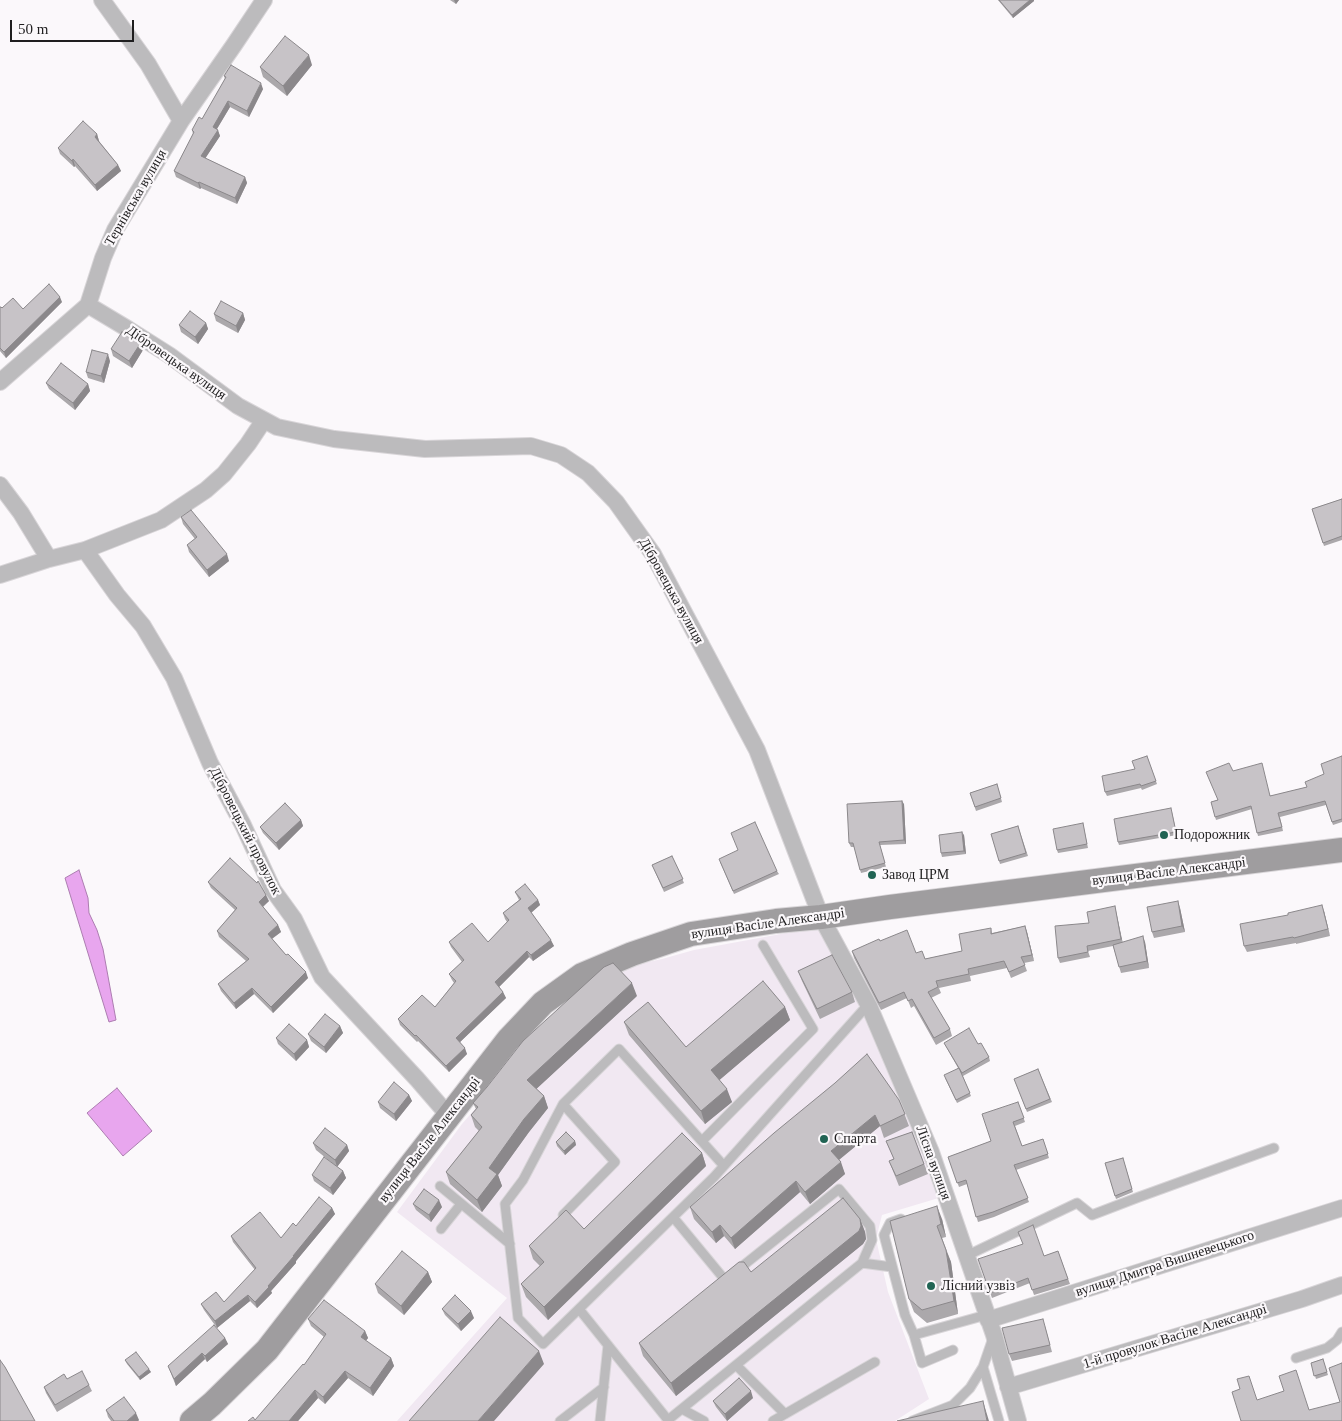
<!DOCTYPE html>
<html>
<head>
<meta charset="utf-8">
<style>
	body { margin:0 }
	#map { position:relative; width:1342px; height:1421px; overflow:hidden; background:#fbf8fb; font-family:"Times New Roman",serif }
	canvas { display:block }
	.scale { position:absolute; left:10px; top:20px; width:124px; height:22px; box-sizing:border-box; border:2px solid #1f1e1f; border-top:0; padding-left:6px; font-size:15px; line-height:18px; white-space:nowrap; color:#1f1e1f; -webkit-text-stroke:4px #fbf8fb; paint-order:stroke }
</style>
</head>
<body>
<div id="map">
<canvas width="1342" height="1421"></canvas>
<div class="scale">50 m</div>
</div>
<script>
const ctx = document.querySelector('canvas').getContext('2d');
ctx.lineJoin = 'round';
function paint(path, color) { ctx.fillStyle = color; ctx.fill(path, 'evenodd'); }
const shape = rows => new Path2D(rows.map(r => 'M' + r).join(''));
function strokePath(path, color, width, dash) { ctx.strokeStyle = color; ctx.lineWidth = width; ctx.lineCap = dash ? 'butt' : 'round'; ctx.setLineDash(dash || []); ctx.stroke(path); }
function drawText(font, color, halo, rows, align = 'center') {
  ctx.font = font + ' "Times New Roman",serif'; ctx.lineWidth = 4.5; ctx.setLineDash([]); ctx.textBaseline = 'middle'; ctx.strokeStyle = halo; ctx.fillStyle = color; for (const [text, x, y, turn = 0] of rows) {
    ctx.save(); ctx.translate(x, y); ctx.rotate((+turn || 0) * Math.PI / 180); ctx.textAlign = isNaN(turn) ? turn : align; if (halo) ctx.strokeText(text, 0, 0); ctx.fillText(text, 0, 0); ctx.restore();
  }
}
paint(shape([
	[824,926,865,1008,942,1197,882,1215,876,1239,888,1292,929,1399,895,1421,397,1421,507,1298,397,1212,462,1124,520,1057,616,969,662,959,694,950]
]), '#f1e8f2');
const water = shape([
	[79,870,88,898,89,913,97,930,103,949,116,1020,109,1022,65,878,79,870],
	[117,1088,152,1131,123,1156,87,1113,117,1088]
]);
paint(water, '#e8a6ee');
strokePath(water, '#ac7db0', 1);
const lane = shape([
	[563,1104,619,1049,724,1166],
	[702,1141,813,1029,763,945],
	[440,1186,510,1244],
	[563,1215,615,1162,563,1104,523,1180,505,1204,518,1318,543,1344,714,1177,865,1008,869,1006],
	[673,1217,725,1280,839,1189,870,1226,872,1240,862,1263],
	[901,1219,890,1223,884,1235,905,1315,914,1335,986,1315],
	[441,1229,461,1204],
	[966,1256,1077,1203,1092,1215,1139,1197,1274,1148],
	[579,1309,668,1420,862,1263,892,1267],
	[914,1335,922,1363,953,1350],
	[1296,1358,1327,1348,1337,1340,1342,1332],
	[736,1365,785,1414],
	[983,1367,999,1421],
	[682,1409,704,1421],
	[560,1421,604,1387],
	[600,1421,608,1345],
	[773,1421,875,1362],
	[912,1421,953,1405,970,1388,983,1367,993,1338]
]);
const street = shape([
	[102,0,148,64,181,121],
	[88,305,128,329,169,355,238,406,277,427,334,439,425,449,531,446,561,455,588,473,616,502,653,554,757,750,821,917,869,1006,931,1152,994,1335,1018,1421],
	[0,382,88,305,103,258,115,230,181,121,234,45,264,0],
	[0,485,21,513,49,559],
	[85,550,117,595,143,626,174,678,210,763,243,825,273,890,294,919,322,977,417,1079,449,1116],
	[0,575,49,559,85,550,161,520,206,490,224,474,248,444,264,420],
	[988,1320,1342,1208],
	[1008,1387,1302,1299,1342,1285]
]);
const secondary = shape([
	[192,1421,212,1404,267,1350,508,1040,543,1003,582,975,632,954,691,934,776,921,821,917,890,907,1342,850]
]);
strokePath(lane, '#d8d5d8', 11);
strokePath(street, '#d8d5d8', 18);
strokePath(secondary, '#d8d5d8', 26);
strokePath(lane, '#bcbbbd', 9);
strokePath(street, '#bcbbbd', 16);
strokePath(secondary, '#9f9d9f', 24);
paint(shape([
	[450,0,459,0,456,4],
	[998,0,1034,0,1034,1,1013,18],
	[312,65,287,96,263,77,260,67],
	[224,76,263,89,249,117,230,107,217,129,220,136,205,158,245,177,247,183,237,204,201,188,200,189,176,177,174,171,193,134,192,130,202,119,225,79],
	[97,134,99,141,118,165,121,171,97,191,75,166,74,167,60,154,58,148],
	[62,302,6,358,0,351,0,307,23,309],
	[243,313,245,320,238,333,216,321,214,314],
	[206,323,208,329,198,344,181,332,179,325],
	[140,344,143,350,132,368,113,356,111,349],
	[110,361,104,383,88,378,86,372],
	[46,383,88,384,90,391,75,410,49,389],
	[1342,499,1342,540,1324,546,1312,509],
	[181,517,229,561,209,577,189,552,187,545,195,539,183,524],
	[1147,756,1157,784,1142,790,1141,788,1107,796,1105,792,1135,769],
	[1342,756,1342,822,1333,825,1326,805,1280,817,1283,831,1258,836,1252,809,1216,820,1211,802,1217,800,1233,771,1271,796,1307,787,1324,774],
	[997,784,1002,802,976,811,970,793],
	[904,804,906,844,880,845,886,867,861,873,854,847,851,847,849,843],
	[1172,812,1177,835,1119,845,1118,842],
	[301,820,303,826,279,850,263,833,260,827],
	[1083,823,1088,848,1058,853,1057,850],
	[1018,826,1028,856,1000,864,991,834],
	[964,835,966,854,942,857,941,853],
	[738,850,777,871,779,874,734,894,720,862],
	[672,856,684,883,664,892,652,865],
	[208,882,269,901,263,907,278,925,281,932,272,939,286,955,308,978,273,1013,254,994,236,1009,221,991,218,984,246,961,219,937,217,931,235,910,211,888],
	[515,892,538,900,540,905,531,912,554,946,533,961,529,957,499,987,503,992,506,998,460,1042,467,1054,449,1072,418,1041,417,1042,400,1025,398,1019,435,1007,454,983,452,980,449,974,462,962,451,947,449,942,488,942,507,922,505,919,503,913,519,900],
	[1115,906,1116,911,1122,942,1145,942,1149,968,1121,973,1113,946,1088,951,1090,957,1060,963,1058,958,1089,923],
	[1180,908,1185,932,1154,938,1152,932],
	[1324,911,1330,936,1296,944,1296,943,1247,952,1244,946],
	[1025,926,1027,932,1034,961,1024,963,1027,971,1011,978,1007,968,970,976,971,981,939,988,941,993,931,998,950,1029,952,1036,936,1045,914,1006,911,1008,907,998,881,1010,854,958,852,951,880,941,925,959,962,951,991,928,992,933],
	[798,971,852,992,855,1002,820,1019,802,981],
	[637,996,536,1089,544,1096,548,1108,529,1132,498,1175,502,1186,482,1212,450,1184,446,1172,479,1131,475,1127,471,1115,476,1109,473,1103],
	[785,1007,790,1020,719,1080,732,1102,705,1124,629,1035,624,1022,686,1047],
	[340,1026,343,1033,326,1053,311,1041,308,1034],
	[276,1038,307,1040,309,1047,296,1061,278,1044],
	[944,1043,978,1044,989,1057,990,1061,963,1076,962,1074,971,1096,957,1103,945,1078,958,1068],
	[1038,1069,1052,1102,1027,1112,1014,1079],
	[409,1095,412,1101,396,1121,380,1108,378,1102],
	[899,1100,909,1126,884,1138,880,1126,839,1160,845,1174,810,1204,800,1192,735,1249,724,1236,716,1243,694,1219,690,1207],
	[1018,1102,1025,1122,1015,1126,1022,1146,1043,1139,1049,1158,1016,1170,1029,1202,994,1217,978,1222,967,1184,959,1187,948,1157,991,1141],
	[912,1132,928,1174,899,1186,889,1161,894,1159,886,1141],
	[575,1141,576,1145,565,1155,557,1146,556,1142],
	[313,1143,347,1145,349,1151,337,1167,316,1150],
	[702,1153,706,1166,548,1320,526,1297,521,1284,540,1266,533,1259,529,1246,584,1229],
	[1123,1158,1133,1192,1116,1199,1105,1163],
	[343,1171,346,1178,333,1195,314,1181,312,1175],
	[413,1204,442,1207,431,1222,416,1210],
	[332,1208,335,1214,296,1261,296,1263,271,1291,272,1293,257,1308,250,1301,217,1328,204,1310,201,1304,224,1302,255,1270,233,1242,231,1236,281,1238,296,1226],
	[860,1219,865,1232,866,1239,863,1244,676,1396,643,1356,639,1343,751,1272],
	[942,1219,946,1237,942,1238,951,1262,958,1314,927,1323,914,1312,909,1299,890,1221],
	[1058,1251,1070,1284,1034,1295,1030,1283,992,1298,978,1259,1044,1256],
	[428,1272,432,1282,404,1315,378,1293,375,1284],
	[442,1309,474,1318,461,1331,445,1315],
	[308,1319,365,1331,368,1338,366,1341,391,1358,394,1366,373,1396,348,1378,325,1404,318,1398,298,1421,248,1421,255,1420,304,1365,324,1337,311,1326],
	[1045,1326,1052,1352,1012,1361,1009,1354],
	[225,1338,228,1344,207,1362,205,1359,176,1386,168,1366],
	[1323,1359,1328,1375,1316,1379,1311,1363],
	[125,1360,151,1372,140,1380,127,1364],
	[67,1379,89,1385,92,1391,57,1412,46,1393,44,1387],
	[753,1398,727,1421,716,1407,713,1401],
	[106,1410,139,1420,138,1421,111,1421,108,1417]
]), '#aba8ab');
paint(shape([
	[454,0,459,0,456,4],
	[1030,0,1034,0,1034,1,1013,18,1012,15],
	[309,55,312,65,287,96,283,86],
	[261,83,263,89,249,117,247,111],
	[228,101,230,107,215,132,213,127],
	[218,130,220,136,203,162,201,156],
	[97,134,99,141,97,143,95,137],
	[73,159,75,166,74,167,72,161],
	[118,165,121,171,97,191,95,185],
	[245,177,247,183,237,204,235,198],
	[199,182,201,188,200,189,198,183],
	[60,297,62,302,6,358,4,352],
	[243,313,245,320,238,333,236,326],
	[206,323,208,329,198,344,195,337],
	[140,344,143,350,132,368,129,361],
	[108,354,110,361,104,383,101,376],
	[88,384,90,391,75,410,73,403],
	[227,554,229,561,209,577,207,570],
	[902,801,904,804,906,844,904,840],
	[301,820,303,826,279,850,276,843],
	[962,832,964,835,966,854,964,851],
	[266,895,269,901,261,908,259,902],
	[538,900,540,905,530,914,528,908],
	[1178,901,1180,908,1185,932,1182,926],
	[1322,905,1324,911,1330,936,1328,929],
	[1115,906,1116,911,1123,944,1121,939],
	[278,925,281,932,270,940,268,934],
	[1025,926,1027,932,1034,961,1032,955],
	[1143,936,1145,942,1149,968,1147,961],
	[551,940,554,946,533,961,531,955],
	[527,951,529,957,498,988,495,982],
	[306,972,308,978,273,1013,271,1007],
	[632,983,637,996,532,1093,527,1080],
	[252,988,254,994,236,1009,234,1003],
	[503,992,506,998,458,1044,456,1038],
	[785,1007,790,1020,716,1083,711,1070],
	[340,1026,343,1033,326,1053,324,1047],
	[307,1040,309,1047,296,1061,294,1054],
	[465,1048,467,1054,449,1072,446,1066],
	[727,1089,732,1102,705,1124,701,1111],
	[409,1095,412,1101,396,1121,394,1114],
	[544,1096,548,1108,529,1132,498,1175,502,1186,482,1212,477,1200,489,1168,524,1119],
	[875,1115,880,1126,835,1163,831,1151],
	[575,1141,576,1145,565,1155,564,1151],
	[347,1145,349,1151,337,1167,335,1160],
	[702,1153,706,1166,548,1320,544,1307],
	[841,1162,845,1174,810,1204,805,1192],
	[343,1171,346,1178,333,1195,330,1188],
	[796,1181,800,1192,735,1249,731,1238],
	[439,1200,442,1207,431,1222,429,1215],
	[937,1206,942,1219,946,1237,941,1224],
	[332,1208,335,1214,296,1261,296,1263,271,1291,272,1293,257,1308,255,1302],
	[860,1219,865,1232,866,1239,863,1244,676,1396,671,1383],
	[720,1225,724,1236,716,1243,712,1232],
	[946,1250,951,1262,958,1314,954,1301],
	[428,1272,432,1282,404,1315,401,1306],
	[248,1295,250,1301,217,1328,215,1321],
	[471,1311,474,1318,461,1331,458,1324],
	[365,1331,368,1338,363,1344,361,1337],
	[225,1338,228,1344,207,1362,205,1356],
	[539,1351,544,1364,494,1421,478,1421],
	[202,1353,205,1359,176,1386,174,1379],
	[391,1358,394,1366,373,1396,370,1388],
	[149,1369,151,1372,140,1380,139,1377],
	[345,1371,348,1378,325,1404,323,1397],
	[315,1390,318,1398,298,1421,289,1421],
	[751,1391,753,1398,727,1421,725,1414],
	[983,1401,989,1421,987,1421],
	[136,1413,139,1420,138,1421,127,1421]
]), '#8b888b');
const building = shape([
	[999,0,1030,0,1012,15,999,0],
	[285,36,309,55,283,86,260,67,285,36],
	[231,65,261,83,247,111,228,101,213,127,218,130,201,156,245,177,235,198,199,182,198,183,174,171,194,132,192,130,199,117,202,119,226,77,224,76,231,65],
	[83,121,97,134,95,137,118,165,95,185,73,159,72,161,58,148,83,121],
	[49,284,60,297,4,352,0,348,0,307,1,307,2,308,13,298,23,309,49,284],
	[221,301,243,313,236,326,214,314,221,301],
	[190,311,206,323,195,337,179,325,190,311],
	[122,332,140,344,129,361,111,349,122,332],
	[92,350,108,354,101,376,86,372,92,350],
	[61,363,88,384,73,403,46,383,61,363],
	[1342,499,1342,536,1323,543,1312,509,1342,499],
	[191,510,227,554,207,570,187,545,197,537,181,517,191,510],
	[1147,756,1156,781,1141,786,1140,784,1105,792,1102,776,1135,769,1132,761,1147,756],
	[1342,756,1342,819,1332,822,1325,801,1278,813,1282,827,1257,833,1251,806,1215,817,1211,802,1218,800,1206,772,1229,763,1233,771,1262,763,1270,796,1307,787,1305,782,1324,774,1321,764,1342,756],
	[997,784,1001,798,975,807,970,793,997,784],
	[902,801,904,840,879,842,885,863,860,870,853,843,849,843,847,804,902,801],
	[285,803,301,820,276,843,260,827,285,803],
	[1171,808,1176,832,1118,842,1114,819,1171,808],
	[755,822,777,871,733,891,719,859,738,850,731,833,755,822],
	[1083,823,1087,844,1057,850,1053,829,1083,823],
	[1018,826,1026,853,999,861,991,834,1018,826],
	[962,832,964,851,941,853,939,835,962,832],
	[672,856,683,879,663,888,652,865,672,856],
	[230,858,257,883,258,881,266,895,259,902,278,925,268,934,286,955,288,954,306,972,271,1007,252,988,234,1003,218,984,249,959,217,931,237,908,208,882,230,858],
	[525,884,538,900,528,908,551,940,531,955,527,951,495,982,503,992,456,1038,465,1048,446,1066,416,1035,415,1036,398,1019,422,995,435,1007,456,981,449,974,464,960,449,942,472,923,488,942,509,920,503,913,521,899,515,892,525,884],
	[1178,901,1182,926,1152,932,1147,907,1178,901],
	[1322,905,1328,929,1294,938,1293,937,1244,946,1240,924,1288,915,1288,913,1322,905],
	[1115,906,1121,939,1087,946,1088,952,1058,958,1055,926,1089,923,1087,912,1115,906],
	[1025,926,1032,955,1021,957,1025,965,1009,972,1004,961,968,969,969,974,936,981,938,987,928,992,950,1029,934,1038,912,999,908,1001,904,992,879,1003,852,951,879,939,880,941,907,930,916,953,922,951,925,959,962,951,959,934,991,928,991,934,1025,926],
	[1143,936,1147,961,1119,967,1113,945,1143,936],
	[832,955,852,992,817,1009,798,971,832,955],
	[613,963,632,983,527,1080,544,1096,524,1119,489,1168,497,1174,477,1200,446,1172,482,1127,471,1115,478,1107,473,1103,487,1087,523,1041,604,967,613,963],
	[763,981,785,1007,711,1070,727,1089,701,1111,624,1022,648,1002,686,1047,763,981],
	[325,1014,340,1026,324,1047,308,1034,325,1014],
	[289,1024,307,1040,294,1054,276,1038,289,1024],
	[969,1028,978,1044,981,1043,989,1057,962,1073,959,1068,970,1093,956,1100,944,1075,959,1068,944,1043,969,1028],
	[867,1054,899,1100,905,1114,880,1126,875,1115,831,1151,841,1162,805,1192,796,1181,731,1238,720,1225,712,1232,690,1207,774,1133,835,1083,867,1054],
	[1038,1069,1050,1099,1026,1109,1014,1079,1038,1069],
	[394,1082,409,1095,394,1114,378,1102,394,1082],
	[1018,1102,1024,1118,1013,1122,1022,1146,1043,1139,1048,1154,1014,1165,1028,1198,993,1212,976,1217,966,1180,957,1183,948,1157,991,1141,982,1114,1018,1102],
	[325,1128,347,1145,335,1160,313,1143,325,1128],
	[566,1132,575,1141,564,1151,556,1142,566,1132],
	[912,1132,924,1164,896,1176,889,1161,894,1159,886,1141,912,1132],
	[682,1133,702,1153,544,1307,521,1284,544,1262,529,1246,566,1210,584,1229,682,1133],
	[324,1157,343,1171,330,1188,312,1175,324,1157],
	[1123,1158,1132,1189,1115,1196,1105,1163,1123,1158],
	[424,1189,439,1200,429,1215,413,1204,424,1189],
	[319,1197,332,1208,293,1256,294,1256,268,1286,269,1287,255,1302,248,1295,215,1321,201,1304,216,1292,224,1302,256,1268,231,1236,260,1212,281,1238,293,1223,296,1226,319,1197],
	[843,1198,860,1219,861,1226,859,1231,671,1383,639,1343,739,1262,744,1262,751,1272,843,1198],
	[937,1206,941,1224,937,1226,946,1250,954,1301,922,1310,909,1299,890,1221,937,1206],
	[1033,1225,1044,1256,1058,1251,1068,1279,1032,1290,1028,1278,990,1293,978,1259,1023,1244,1018,1232,1033,1225],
	[402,1251,428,1272,401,1306,375,1284,402,1251],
	[455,1295,471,1311,458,1324,442,1309,455,1295],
	[324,1300,365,1331,361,1337,391,1358,370,1388,345,1371,323,1397,315,1390,289,1421,248,1421,253,1417,255,1420,303,1364,304,1365,326,1334,308,1319,324,1300],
	[500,1317,539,1351,478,1421,409,1421,500,1317],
	[1043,1319,1050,1345,1009,1354,1002,1328,1043,1319],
	[214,1325,225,1338,205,1356,202,1353,174,1379,168,1366,214,1325],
	[136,1352,149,1369,139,1377,125,1360,136,1352],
	[1323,1359,1327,1372,1314,1376,1311,1363,1323,1359],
	[0,1360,5,1367,35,1421,0,1421,0,1360],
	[1342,1363,1342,1421,1241,1421,1232,1392,1240,1389,1237,1379,1249,1376,1257,1400,1284,1391,1279,1376,1296,1370,1309,1410,1340,1402,1329,1368,1342,1363],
	[82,1371,89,1385,55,1405,44,1387,64,1374,67,1379,82,1371],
	[739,1378,751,1391,725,1414,713,1401,739,1378],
	[124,1397,136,1413,127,1421,114,1421,106,1410,124,1397],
	[983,1401,987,1421,897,1421,983,1401]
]);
paint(building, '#c7c3c7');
strokePath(building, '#8b888b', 1);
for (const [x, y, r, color] of [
	[1164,835,5,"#216454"],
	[872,875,5,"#216454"],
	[824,1139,5,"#216454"],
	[931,1286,5,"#216454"]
]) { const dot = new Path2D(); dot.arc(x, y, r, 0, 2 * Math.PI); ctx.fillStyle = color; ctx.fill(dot); strokePath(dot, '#fbf8fb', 2); }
drawText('14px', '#1f1e1f', '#fbf8fb', [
	["Тернівська вулиця",136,198,-60],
	["Дібровецька вулиця",176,363,35],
	["Дібровецька вулиця",671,591,61],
	["Дібровецький провулок",245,831,63],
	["вулиця Васіле Александрі",1169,872,-7],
	["вулиця Васіле Александрі",768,924,-8],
	["вулиця Васіле Александрі",430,1140,-52],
	["Лісна вулиця",933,1163,70],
	["вулиця Дмитра Вишневецького",1165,1264,-18],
	["1-й провулок Васіле Александрі",1175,1337,-17]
]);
drawText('14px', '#1f1e1f', '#fbf8fb', [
	["Подорожник",1174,835],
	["Завод ЦРМ",882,875],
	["Спарта",834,1139],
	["Лісний узвіз",941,1286]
], 'left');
</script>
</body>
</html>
